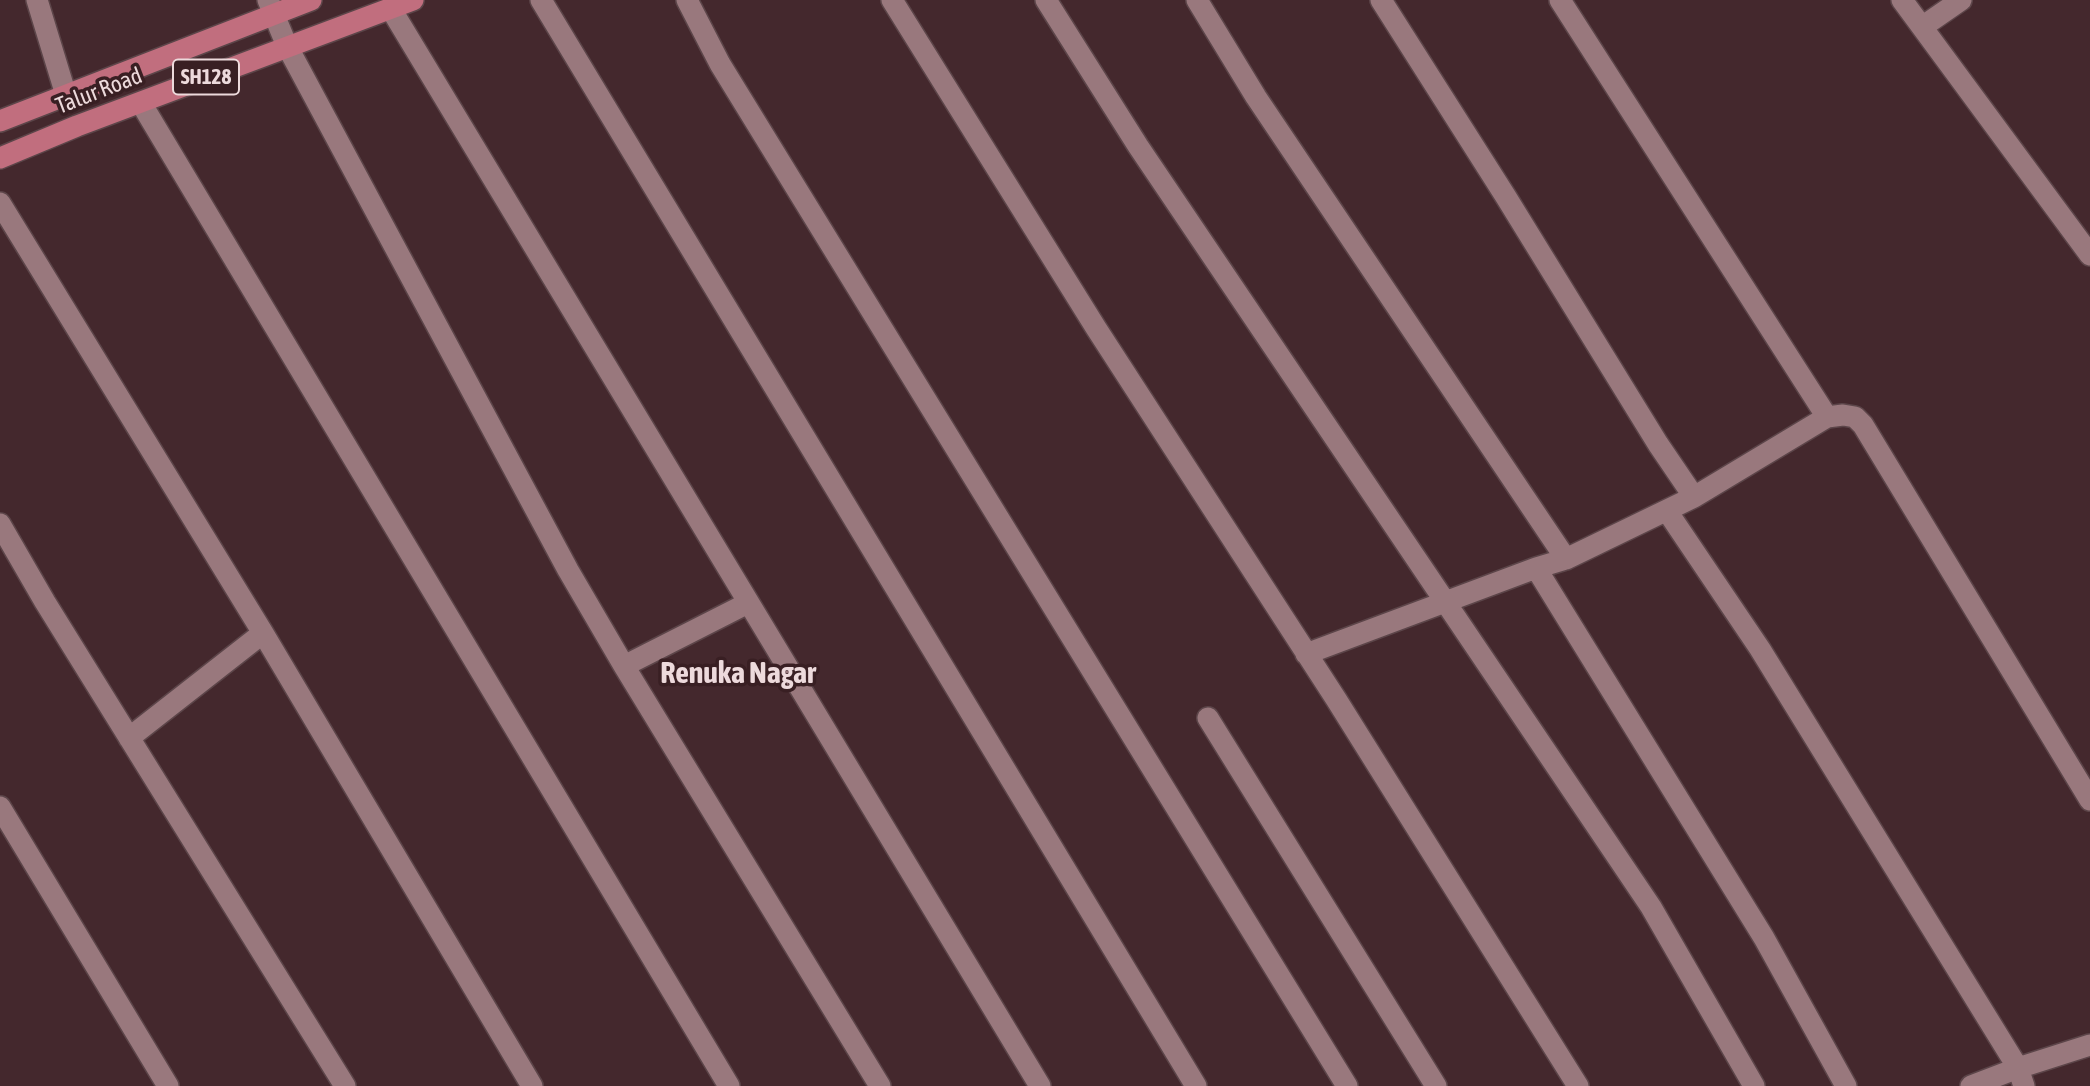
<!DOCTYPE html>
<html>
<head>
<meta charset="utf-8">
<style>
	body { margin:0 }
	canvas { display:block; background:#44282d }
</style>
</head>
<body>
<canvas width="2090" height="1086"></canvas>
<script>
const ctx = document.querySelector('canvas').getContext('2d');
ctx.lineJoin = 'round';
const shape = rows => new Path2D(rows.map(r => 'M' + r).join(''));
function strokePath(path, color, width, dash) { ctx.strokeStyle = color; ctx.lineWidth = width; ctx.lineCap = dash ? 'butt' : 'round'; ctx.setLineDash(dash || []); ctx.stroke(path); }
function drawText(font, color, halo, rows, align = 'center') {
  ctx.font = font + ' "Asap Condensed",sans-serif'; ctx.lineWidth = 7; ctx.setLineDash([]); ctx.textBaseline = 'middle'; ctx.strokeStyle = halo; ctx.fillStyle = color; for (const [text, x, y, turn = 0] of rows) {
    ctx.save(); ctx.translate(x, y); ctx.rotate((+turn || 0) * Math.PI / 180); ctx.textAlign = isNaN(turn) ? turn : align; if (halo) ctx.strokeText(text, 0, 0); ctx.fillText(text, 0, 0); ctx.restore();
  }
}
const street = shape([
	[37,0,66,95],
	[268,0,287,46,568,570,624,666,880,1086],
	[541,0,1196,1086],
	[687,0,720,64,1347,1086],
	[892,0,1096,328,1336,699,1578,1086],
	[1046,0,1138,146,1651,907,1754,1086],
	[1197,0,1256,97,1566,559,1536,568,1764,938,1846,1086],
	[1381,0,1506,197,1658,444,1694,497],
	[1560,0,1827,417,1694,497,1566,559],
	[1902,0,2090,255],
	[391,9,1040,1086],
	[1922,27,1961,0],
	[141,103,729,1086],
	[0,203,263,633,532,1086],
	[1827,417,1843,415,1855,417,1863,425,2090,800],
	[1667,511,1760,649,2018,1068,1971,1086],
	[0,524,45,602,345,1086],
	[1306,654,1536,568],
	[624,666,748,603],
	[1208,718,1436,1086],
	[129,738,263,633],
	[0,807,168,1086],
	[2024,1086,2018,1068,2090,1045]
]);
const primary = shape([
	[0,121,311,0],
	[0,158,77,126,413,0]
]);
strokePath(street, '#5c4549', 24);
strokePath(primary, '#5c4549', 24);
strokePath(street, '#99787d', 21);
strokePath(primary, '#c16e7e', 21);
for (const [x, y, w] of [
	[206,77,66]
]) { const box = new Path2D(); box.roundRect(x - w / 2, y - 17.5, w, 35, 5); ctx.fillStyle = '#391f23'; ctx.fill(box); strokePath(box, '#eddadc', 2); }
drawText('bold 21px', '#eddadc', null, [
	["SH128",206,77]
]);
drawText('23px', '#eddadc', '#391f23', [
	["Talur Road",99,91,-21]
]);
drawText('bold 30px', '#eddadc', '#391f23', [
	["Renuka Nagar",738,674]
]);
</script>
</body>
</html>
